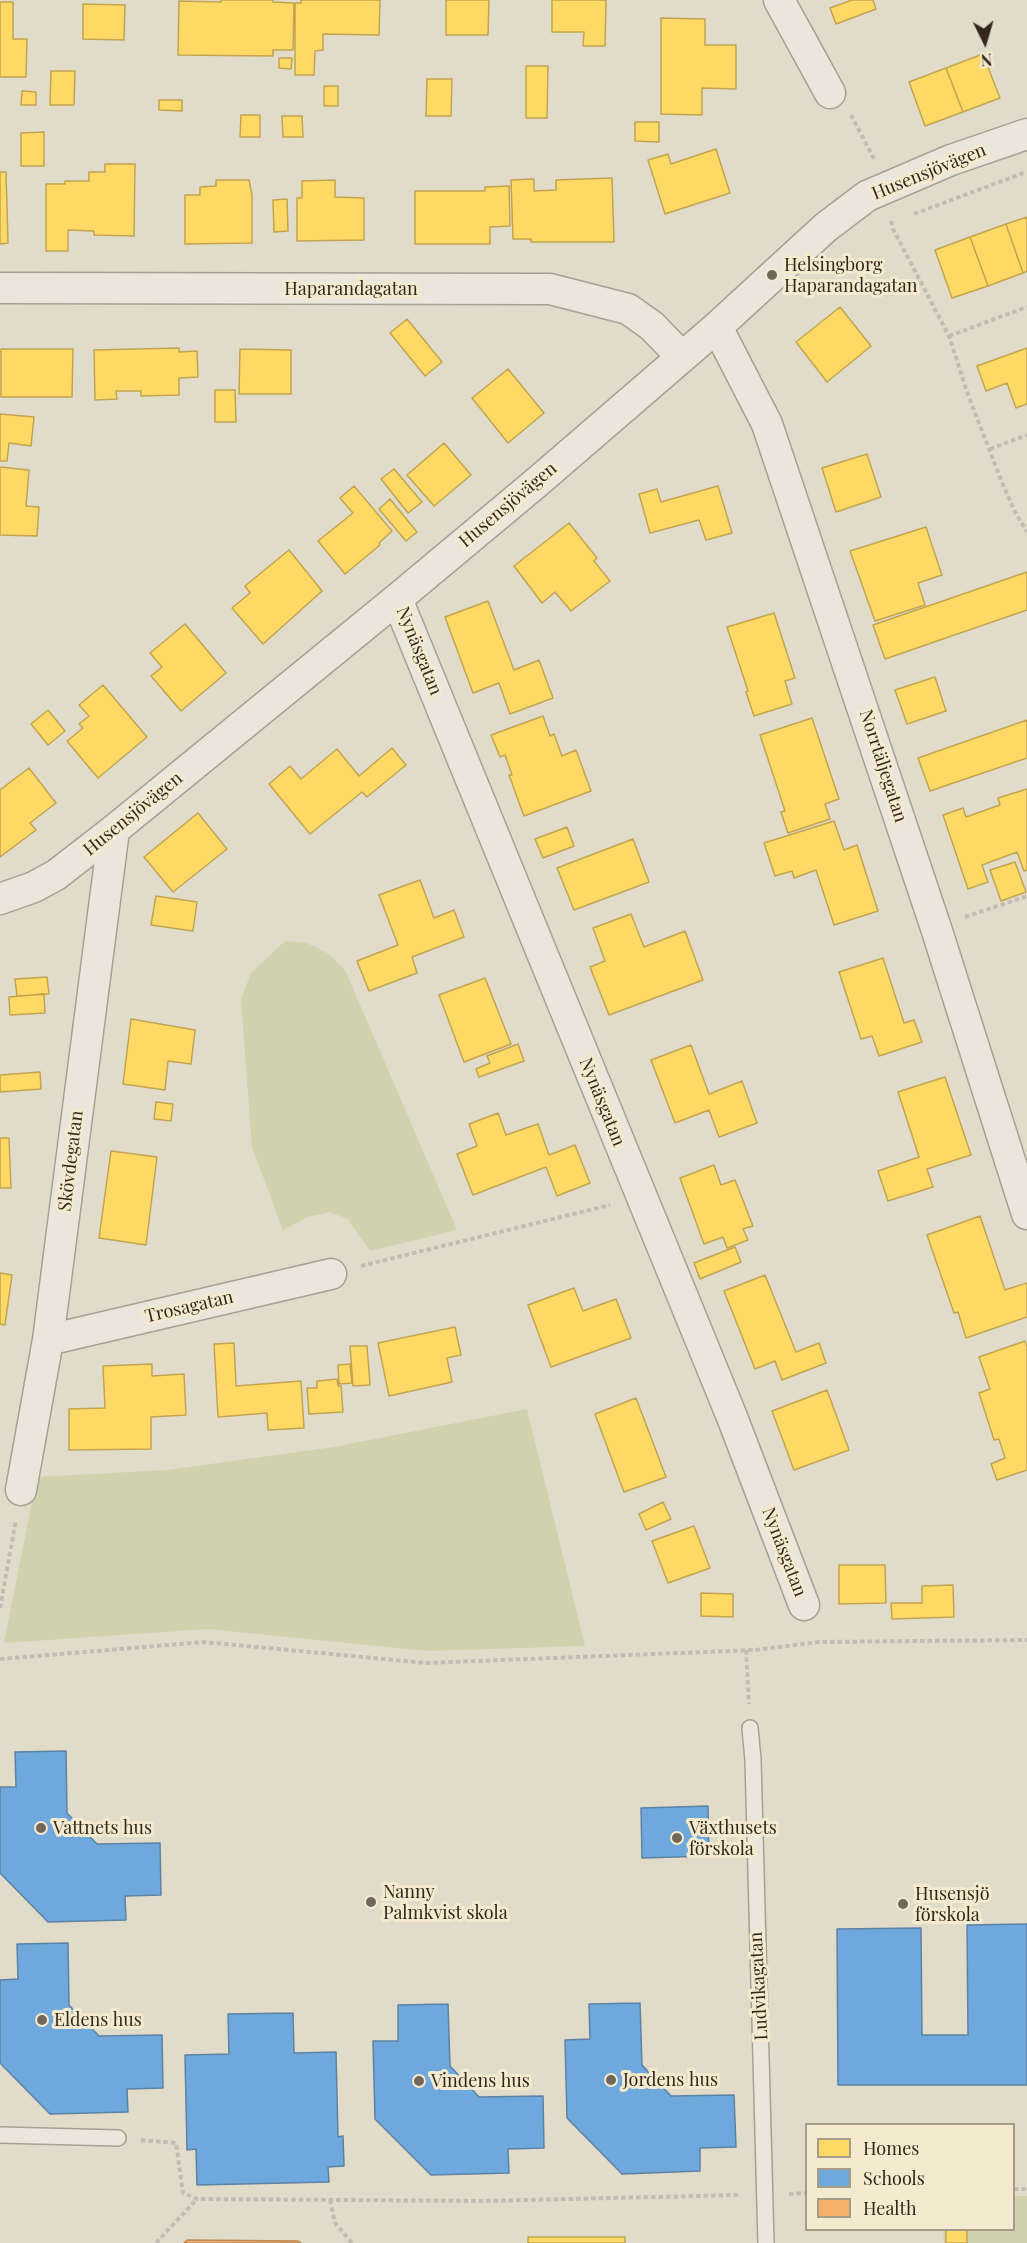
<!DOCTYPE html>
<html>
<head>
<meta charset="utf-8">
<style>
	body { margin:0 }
	#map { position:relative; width:1027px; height:2243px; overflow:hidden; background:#e1dbca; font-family:"Playfair Display",serif }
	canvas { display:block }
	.legend { position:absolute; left:805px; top:2123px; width:210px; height:108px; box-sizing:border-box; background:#f3eacf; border:2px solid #a79c88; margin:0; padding:8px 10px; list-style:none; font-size:18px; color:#34281d }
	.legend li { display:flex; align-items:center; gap:12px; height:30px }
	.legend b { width:30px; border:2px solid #a79c88 }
	.north { position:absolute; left:955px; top:12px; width:60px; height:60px; -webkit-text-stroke:4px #f3eacf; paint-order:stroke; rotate:175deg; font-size:16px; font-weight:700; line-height:24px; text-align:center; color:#34281d }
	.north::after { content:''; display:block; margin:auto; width:21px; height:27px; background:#34281d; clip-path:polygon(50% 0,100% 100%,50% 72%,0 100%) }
</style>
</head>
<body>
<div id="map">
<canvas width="1027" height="2243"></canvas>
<ul class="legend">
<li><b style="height:16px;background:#ffd966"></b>Homes</li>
<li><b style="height:16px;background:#6fa8dc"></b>Schools</li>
<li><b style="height:16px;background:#f6b26b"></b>Health</li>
</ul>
<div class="north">N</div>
</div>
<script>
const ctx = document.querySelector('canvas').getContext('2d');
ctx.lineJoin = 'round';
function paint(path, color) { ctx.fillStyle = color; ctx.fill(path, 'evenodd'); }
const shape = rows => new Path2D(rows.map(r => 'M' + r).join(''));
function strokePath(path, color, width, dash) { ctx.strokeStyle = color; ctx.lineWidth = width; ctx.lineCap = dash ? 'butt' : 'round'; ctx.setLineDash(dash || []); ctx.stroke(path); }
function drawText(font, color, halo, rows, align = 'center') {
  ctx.font = font + ' "Playfair Display",serif'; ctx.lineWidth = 6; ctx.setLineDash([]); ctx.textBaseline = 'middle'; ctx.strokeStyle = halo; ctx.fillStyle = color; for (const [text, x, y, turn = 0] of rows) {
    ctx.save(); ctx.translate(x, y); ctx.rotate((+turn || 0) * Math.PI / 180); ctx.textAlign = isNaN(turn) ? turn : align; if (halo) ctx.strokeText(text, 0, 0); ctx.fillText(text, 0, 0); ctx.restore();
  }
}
paint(shape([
	[285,941,307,943,329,954,345,970,457,1230,370,1251,348,1219,330,1212,308,1217,283,1230,252,1147,241,999,251,973],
	[527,1409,585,1646,427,1651,208,1629,4,1643,37,1477,167,1470,334,1447],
	[1014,2196,1027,2196,1027,2243,944,2243,943,2230,1014,2230]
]), '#d0d1ad');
const homes = shape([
	[221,0,273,0,273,2,294,3,293,50,273,50,273,56,178,55,179,1,221,2,221,0],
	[301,0,380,0,379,35,323,34,323,50,315,51,314,75,295,75,295,3,301,3,301,0],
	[446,0,489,0,488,35,446,35,446,0],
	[552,0,606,0,605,46,583,46,584,32,552,32,552,0],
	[852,0,873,0,876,9,836,24,830,8,852,0],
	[0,2,13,2,13,39,27,39,26,77,0,77,0,2],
	[83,4,125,5,124,40,83,39,83,4],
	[661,18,705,19,705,45,736,45,736,89,702,88,702,115,661,114,661,18],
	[983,54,1000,98,963,112,946,68,983,54],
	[279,58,292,58,291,69,279,68,279,58],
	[526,66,548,66,547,118,526,118,526,66],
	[946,68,963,112,925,126,909,82,946,68],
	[51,71,75,71,74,105,50,105,51,71],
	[427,79,452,79,451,116,426,116,427,79],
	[324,86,338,86,338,106,324,106,324,86],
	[22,91,36,92,36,105,21,105,22,91],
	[159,100,182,100,182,111,159,110,159,100],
	[241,115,260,115,260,137,240,137,241,115],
	[282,116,302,116,303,137,283,137,282,116],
	[635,122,659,122,659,142,635,141,635,122],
	[44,132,44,166,21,166,21,133,44,132],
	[716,149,730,193,665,214,648,160,668,154,671,164,716,149],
	[105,164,135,164,134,236,94,235,94,231,68,230,68,251,46,251,46,184,65,184,65,181,89,181,89,172,105,172,105,164],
	[0,172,6,172,8,243,0,244,0,172],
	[612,178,614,242,531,242,531,239,513,239,511,180,534,179,534,191,556,190,556,180,612,178],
	[216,180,249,180,252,195,252,243,185,244,185,195,200,195,200,187,216,186,216,180],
	[335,180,335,197,364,198,364,240,297,241,297,198,302,198,302,181,335,180],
	[509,186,510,226,490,227,490,244,415,244,415,191,485,191,485,187,509,186],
	[287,199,288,231,274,232,273,200,287,199],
	[1027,217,1027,271,1023,273,1006,224,1027,217],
	[1006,224,1023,273,988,286,970,237,1006,224],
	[970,237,988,286,952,298,935,250,970,237],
	[840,307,871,346,827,382,796,342,840,307],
	[407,319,442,362,425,376,390,333,407,319],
	[179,348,179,352,197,351,198,377,179,378,179,395,141,396,141,391,116,391,117,399,95,400,94,350,179,348],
	[1027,348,1027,404,1016,408,1007,383,986,391,977,366,1027,348],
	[1,349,73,349,72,397,1,397,1,349],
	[240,349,291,350,291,394,239,394,240,349],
	[508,369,544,413,508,443,472,398,508,369],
	[215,390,235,390,236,422,215,422,215,390],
	[0,414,34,417,31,446,9,443,7,461,0,461,0,414],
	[444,443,471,475,434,506,407,475,444,443],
	[867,454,881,497,836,512,822,468,867,454],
	[0,467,29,470,26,506,39,507,37,536,0,535,0,467],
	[394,469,422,502,408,513,381,479,394,469],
	[354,486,392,531,379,543,380,545,345,574,318,541,353,513,340,498,354,486],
	[718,486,732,533,706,540,699,520,650,533,639,494,657,489,661,502,718,486],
	[390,499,417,532,406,541,379,509,390,499],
	[569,523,597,558,594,561,610,581,571,611,555,592,542,603,514,566,569,523],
	[926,527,942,575,918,583,925,605,875,621,850,551,926,527],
	[289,550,322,591,263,644,232,608,250,593,245,586,289,550],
	[1027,572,1027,610,885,659,873,625,1027,572],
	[488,601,514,670,539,660,553,698,510,714,499,683,473,693,445,617,488,601],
	[774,613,795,678,785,681,792,704,754,716,746,692,748,691,727,627,774,613],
	[185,624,226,673,181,711,151,676,162,667,150,653,185,624],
	[935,677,946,711,907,724,895,690,935,677],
	[103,685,147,737,98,778,67,741,83,728,79,724,89,716,79,705,103,685],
	[48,710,65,731,48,745,31,724,48,710],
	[543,716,550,736,554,734,562,756,576,750,591,791,524,816,509,775,512,775,505,755,500,757,491,735,543,716],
	[812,718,839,799,825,804,830,819,788,833,781,812,785,811,760,735,812,718],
	[1027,720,1027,758,930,791,918,758,1027,720],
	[392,748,406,765,367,797,362,792,310,834,269,784,290,766,301,779,337,749,359,776,392,748],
	[29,768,56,803,30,823,36,830,0,857,0,790,29,768],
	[1027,789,1027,870,1024,871,1017,852,982,865,988,882,968,889,943,815,963,808,966,817,1000,805,998,798,1027,789],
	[198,813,227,849,173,892,144,857,198,813],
	[834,821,844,850,857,845,878,911,834,925,816,870,794,878,792,871,775,876,764,843,834,821],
	[567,827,574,846,543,858,535,839,567,827],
	[633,839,649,882,574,910,557,868,633,839],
	[1015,862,1026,892,1001,901,990,870,1015,862],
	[420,880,434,918,454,910,464,937,412,957,417,973,369,991,357,961,398,945,379,895,420,880],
	[156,896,197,902,193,931,151,925,156,896],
	[631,914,644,947,685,931,703,980,609,1015,590,967,605,961,593,928,631,914],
	[883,958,904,1023,914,1020,922,1042,879,1056,872,1036,861,1039,839,972,883,958],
	[47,977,49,994,17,996,15,979,47,977],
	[485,978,511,1044,464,1062,439,995,485,978],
	[44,994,45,1013,10,1015,9,997,44,994],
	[131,1019,195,1030,191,1064,168,1061,165,1090,123,1084,131,1019],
	[518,1044,524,1061,479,1077,476,1069,490,1063,487,1056,518,1044],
	[691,1045,709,1094,742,1081,757,1123,719,1137,709,1110,675,1123,651,1060,691,1045],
	[40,1072,41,1089,0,1092,0,1075,40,1072],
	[945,1077,971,1155,927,1169,933,1187,888,1201,878,1171,919,1157,898,1092,945,1077],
	[156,1102,173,1104,171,1121,154,1119,156,1102],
	[498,1113,506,1135,538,1124,549,1155,575,1145,590,1183,557,1196,546,1167,473,1195,457,1154,477,1146,469,1124,498,1113],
	[0,1138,9,1138,11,1188,0,1188,0,1138],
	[111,1151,157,1157,146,1245,99,1238,111,1151],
	[714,1165,721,1185,735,1180,753,1226,743,1229,748,1240,727,1248,723,1237,704,1244,680,1178,714,1165],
	[980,1216,1005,1290,1027,1283,1027,1317,966,1338,958,1312,954,1313,927,1235,980,1216],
	[735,1247,741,1262,700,1279,694,1263,735,1247],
	[0,1273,12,1275,5,1325,0,1324,0,1273],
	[765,1275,796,1352,819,1343,826,1363,782,1380,775,1361,755,1369,724,1291,765,1275],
	[574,1288,583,1311,616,1299,631,1338,551,1367,528,1305,574,1288],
	[455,1327,461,1355,447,1358,452,1382,389,1396,378,1343,455,1327],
	[1025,1341,1027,1347,1027,1470,997,1480,991,1464,1005,1458,999,1439,994,1440,979,1393,990,1389,979,1357,1025,1341],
	[234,1343,236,1386,301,1381,304,1428,268,1430,267,1413,218,1417,214,1344,234,1343],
	[350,1346,367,1346,370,1385,353,1386,350,1346],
	[152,1364,152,1376,184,1374,186,1415,151,1417,151,1449,69,1450,69,1409,105,1408,103,1366,152,1364],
	[350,1364,352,1383,339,1384,338,1365,350,1364],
	[337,1379,338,1386,341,1386,343,1412,309,1414,307,1388,317,1388,317,1381,337,1379],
	[827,1390,849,1450,794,1470,772,1411,827,1390],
	[636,1398,666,1477,624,1492,595,1414,636,1398],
	[663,1502,671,1519,646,1530,639,1514,663,1502],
	[694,1526,710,1568,668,1583,652,1541,694,1526],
	[839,1565,885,1565,886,1603,839,1604,839,1565],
	[953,1585,954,1617,892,1619,891,1603,922,1603,922,1586,953,1585],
	[701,1593,733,1594,733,1617,701,1616,701,1593],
	[946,2230,967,2230,967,2243,946,2243,946,2230],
	[528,2237,625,2237,625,2243,528,2243,528,2237]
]);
paint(homes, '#ffd966');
strokePath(homes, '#c2a450', 1.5);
const schools = shape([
	[66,1751,67,1813,97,1844,160,1843,161,1895,125,1896,126,1920,48,1922,0,1873,0,1787,16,1787,15,1752,66,1751],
	[708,1806,709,1856,642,1858,641,1808,708,1806],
	[1027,1924,1027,2085,838,2085,837,1929,921,1928,922,2035,968,2035,967,1925,1027,1924],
	[68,1943,69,2005,99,2036,162,2035,163,2088,127,2089,128,2112,50,2114,0,2063,0,1980,18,1979,17,1944,68,1943],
	[640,2003,642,2065,671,2096,734,2095,736,2147,700,2148,700,2171,622,2174,567,2118,565,2040,590,2039,589,2004,640,2003],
	[448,2004,450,2066,479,2097,543,2096,544,2148,508,2149,509,2173,431,2175,375,2119,373,2041,398,2041,398,2005,448,2004],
	[293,2013,294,2053,336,2052,338,2137,343,2136,344,2166,328,2167,329,2182,197,2185,196,2149,187,2150,185,2055,229,2054,228,2014,293,2013]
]);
paint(schools, '#6fa8dc');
strokePath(schools, '#5d82a3', 1.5);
const health = shape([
	[187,2240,298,2241,301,2243,184,2243,187,2240]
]);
paint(health, '#f6b26b');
strokePath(health, '#bc8954', 1.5);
const lane = shape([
	[750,1728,753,1760,766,2243],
	[0,2135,118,2138]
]);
const street = shape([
	[779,0,830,93],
	[0,288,550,289,628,309,652,326,682,357],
	[717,327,767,424,936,928,1027,1214],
	[397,599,732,1417,804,1605],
	[0,899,34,887,56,875,114,830,397,599,536,483,717,327,826,227,867,196,951,160,1027,134],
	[48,1340,331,1274],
	[21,1490,48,1340,114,830]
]);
strokePath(lane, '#a6a094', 18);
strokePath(street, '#a6a094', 33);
strokePath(shape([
	[851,115,874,159],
	[914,214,1026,172],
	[891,221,893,229,949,336,967,392,1001,480,1015,512,1027,532],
	[949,336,1027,307],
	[990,449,1027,435],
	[965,917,1027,896],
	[361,1266,610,1205],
	[0,1608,16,1520],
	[746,1650,749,1704],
	[0,1659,204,1642,426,1663,755,1650,819,1642,1027,1640],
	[141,2140,176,2143,183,2193,197,2199,483,2201,740,2195],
	[1014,2189,1027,2189],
	[789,2194,806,2193],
	[330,2200,335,2223,352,2243],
	[156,2243,197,2199]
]), '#c2bcb3', 4, [4.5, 3]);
strokePath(lane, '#eae6dc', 15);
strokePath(street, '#eae6dc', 30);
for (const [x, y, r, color] of [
	[772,275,6,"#71675a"],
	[41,1828,6,"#71675a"],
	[677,1838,6,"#71675a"],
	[371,1902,6,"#71675a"],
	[903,1904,6,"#71675a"],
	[42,2020,6,"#71675a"],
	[611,2080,6,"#71675a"],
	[419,2081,6,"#71675a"]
]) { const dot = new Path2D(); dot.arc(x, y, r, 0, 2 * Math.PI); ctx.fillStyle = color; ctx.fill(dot); strokePath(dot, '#f3eacf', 2); }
drawText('18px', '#34281d', '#f3eacf', [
	["Husensjövägen",929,172,-22],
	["Haparandagatan",351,289],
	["Husensjövägen",508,505,-40],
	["Nynäsgatan",419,651,68],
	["Norrtäljegatan",883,766,72],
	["Husensjövägen",133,814,-39],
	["Nynäsgatan",602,1102,68],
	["Skövdegatan",71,1161,-83],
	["Trosagatan",189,1307,-13],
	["Nynäsgatan",784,1552,69],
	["Ludvikagatan",759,1986,-93]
]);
drawText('18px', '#34281d', '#f3eacf', [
	["Helsingborg",784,265],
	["Haparandagatan",784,286],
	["Vattnets hus",53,1828],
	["Växthusets",689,1828],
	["förskola",689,1849],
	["Nanny",383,1892],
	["Palmkvist skola",383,1913],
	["Husensjö",915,1894],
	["förskola",915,1915],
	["Eldens hus",54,2020],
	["Jordens hus",623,2080],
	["Vindens hus",431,2081]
], 'left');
</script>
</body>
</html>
